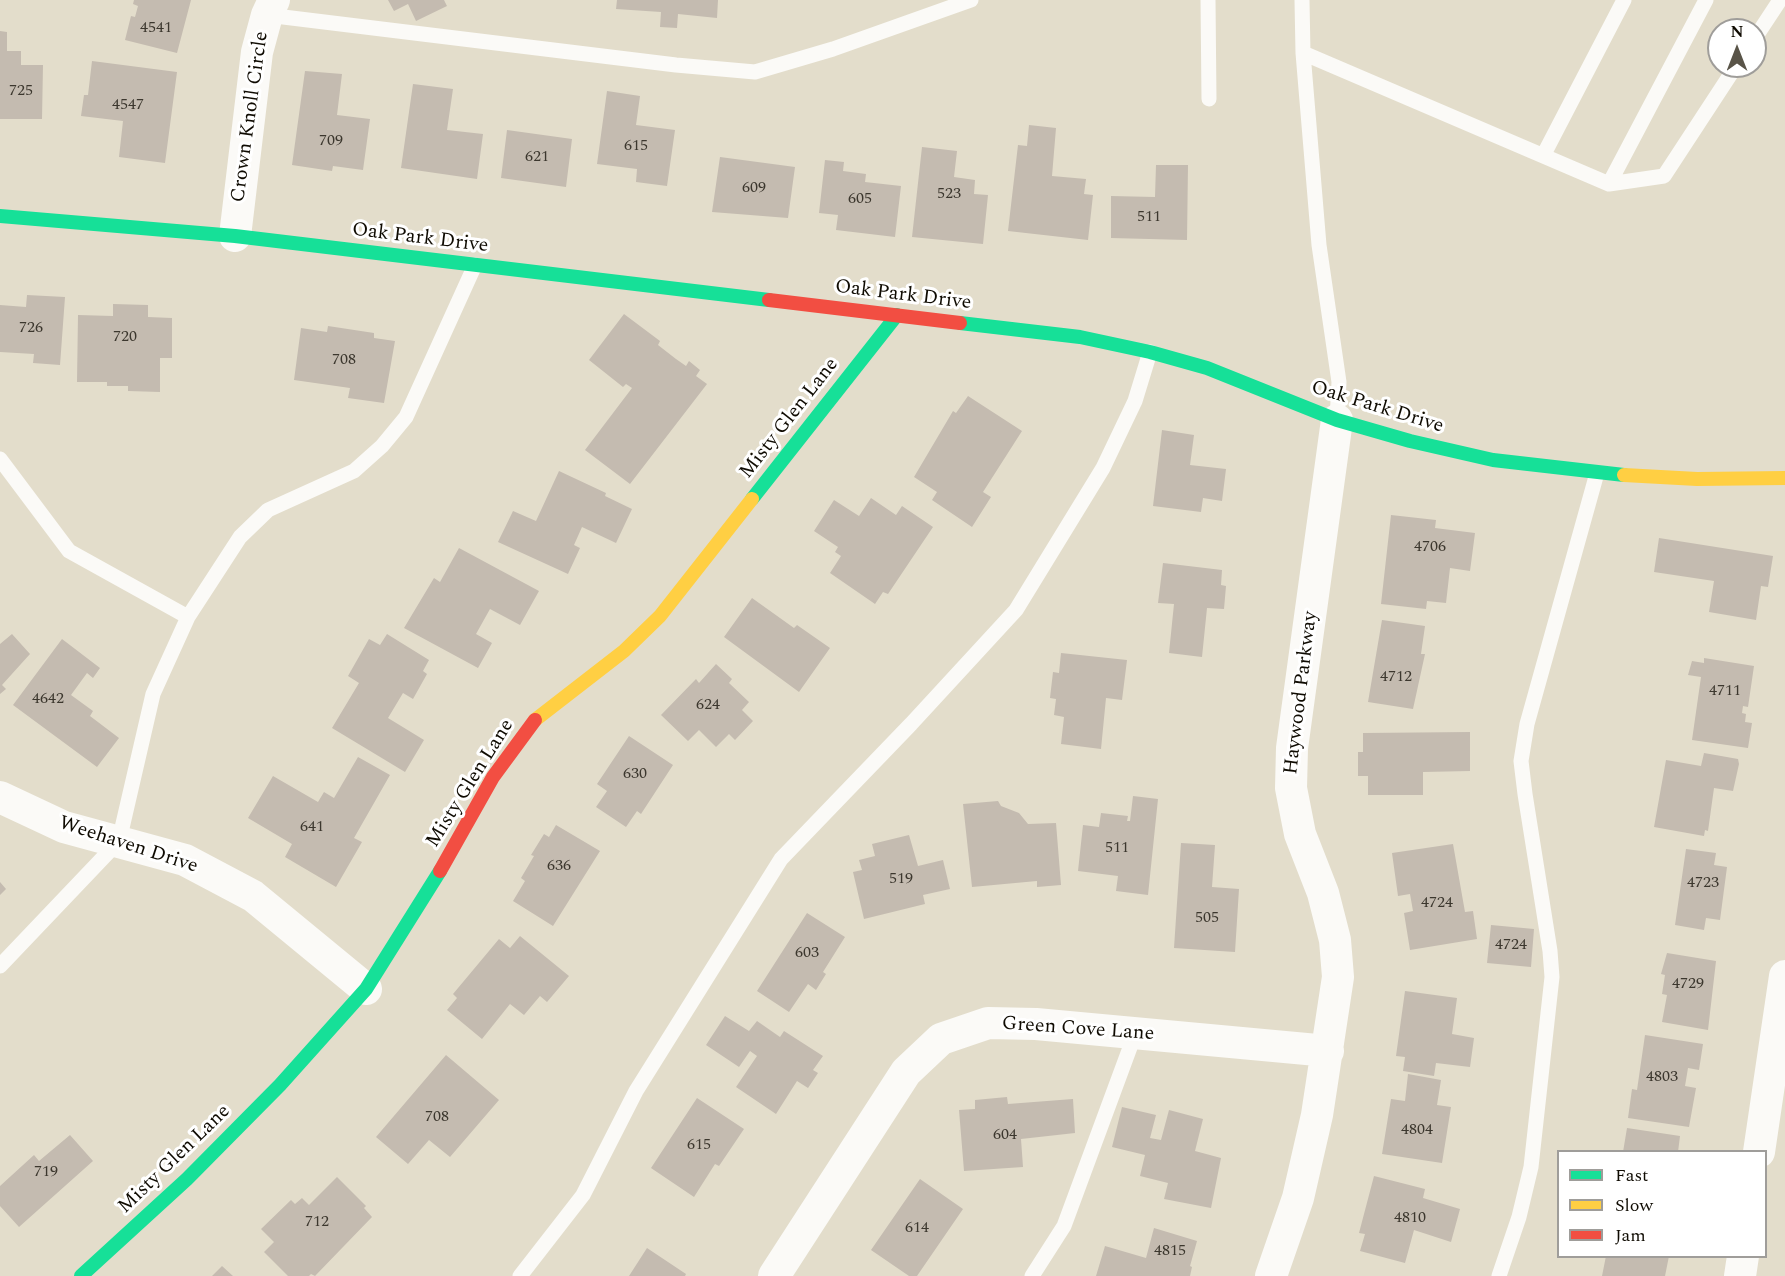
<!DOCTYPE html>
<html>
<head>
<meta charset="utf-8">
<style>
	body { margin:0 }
	#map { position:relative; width:1785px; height:1276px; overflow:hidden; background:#e3ddcb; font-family:Spectral,serif }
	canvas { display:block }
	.legend { position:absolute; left:1557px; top:1150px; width:210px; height:108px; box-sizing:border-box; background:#fff; border:2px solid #9f9d9a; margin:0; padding:8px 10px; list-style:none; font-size:18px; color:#0f0b02 }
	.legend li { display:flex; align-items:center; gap:12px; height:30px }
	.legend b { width:30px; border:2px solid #9f9d9a }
	.north { position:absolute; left:1707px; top:18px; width:60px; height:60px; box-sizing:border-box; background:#fff; border:2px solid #9f9d9a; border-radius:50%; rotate:0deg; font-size:16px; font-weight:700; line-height:24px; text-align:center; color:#0f0b02 }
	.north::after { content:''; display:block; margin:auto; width:21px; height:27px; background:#595448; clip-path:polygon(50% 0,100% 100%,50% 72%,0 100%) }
</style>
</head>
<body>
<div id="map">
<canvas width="1785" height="1276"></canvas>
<ul class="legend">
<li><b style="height:8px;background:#16e098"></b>Fast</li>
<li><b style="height:8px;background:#ffcf43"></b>Slow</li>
<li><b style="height:8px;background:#f24e42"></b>Jam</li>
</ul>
<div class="north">N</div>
</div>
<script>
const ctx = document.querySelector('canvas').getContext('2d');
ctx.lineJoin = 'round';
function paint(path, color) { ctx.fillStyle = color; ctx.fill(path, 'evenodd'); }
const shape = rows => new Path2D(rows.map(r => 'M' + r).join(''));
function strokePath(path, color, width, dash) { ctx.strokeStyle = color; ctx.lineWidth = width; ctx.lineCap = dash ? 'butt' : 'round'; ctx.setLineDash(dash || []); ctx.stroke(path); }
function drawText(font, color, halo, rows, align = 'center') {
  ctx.font = font + ' Spectral,serif'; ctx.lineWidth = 6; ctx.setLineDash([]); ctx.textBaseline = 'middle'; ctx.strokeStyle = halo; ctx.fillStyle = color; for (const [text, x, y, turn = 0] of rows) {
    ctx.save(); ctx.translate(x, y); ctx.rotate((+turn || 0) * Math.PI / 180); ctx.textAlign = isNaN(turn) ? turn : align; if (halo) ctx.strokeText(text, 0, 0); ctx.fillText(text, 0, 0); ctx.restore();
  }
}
paint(shape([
	[134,0,191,0,177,53,125,40,131,16,135,17,138,6,133,4],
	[388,0,444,0,447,6,416,21,408,4,394,11],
	[617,0,718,0,717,18,678,14,677,28,660,27,661,12,616,9],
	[0,31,7,32,7,51,21,51,21,65,43,65,42,119,0,119],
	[92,61,177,72,165,163,119,157,123,121,81,116,84,95,88,95],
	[305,71,342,74,337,115,370,119,363,170,333,166,332,171,292,165],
	[413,84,453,89,447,130,483,134,477,179,401,168],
	[607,91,640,96,636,125,675,130,667,186,636,182,637,169,597,164],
	[1029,125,1056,128,1052,176,1086,179,1084,194,1093,195,1088,240,1008,231,1018,145,1027,146],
	[507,130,572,139,566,187,501,178],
	[922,147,957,151,954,177,975,180,974,194,988,195,983,244,912,237],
	[720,157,795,167,788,218,712,212],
	[825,160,844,162,843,171,866,174,865,182,901,186,895,237,836,230,838,215,819,213],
	[1156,165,1188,165,1187,240,1111,238,1111,196,1155,197],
	[27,295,65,297,60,365,33,363,34,354,0,352,0,305,26,307],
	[113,304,148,305,148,317,172,318,172,358,160,358,160,392,128,391,128,386,107,386,107,382,77,382,78,315,113,316],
	[624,314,660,341,658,345,676,359,686,366,689,361,700,370,696,376,707,384,630,484,585,450,632,388,626,384,623,387,589,360],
	[328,326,374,333,374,338,395,341,384,403,348,398,350,388,294,380,301,328,327,332],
	[968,396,1022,431,983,492,991,497,972,527,932,500,937,492,914,477,953,411,956,413],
	[1162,430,1194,435,1190,465,1226,469,1222,501,1203,498,1201,512,1153,506],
	[559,471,606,493,605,496,632,509,616,543,582,527,574,545,580,548,568,574,498,542,513,511,536,521],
	[871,498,896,515,902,506,933,527,888,594,883,592,875,604,830,573,841,556,835,552,838,547,814,531,834,500,859,516],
	[1391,515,1436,520,1435,528,1475,533,1470,571,1450,568,1446,603,1427,601,1426,609,1381,604],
	[1659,538,1773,556,1768,587,1761,586,1756,620,1709,612,1714,581,1654,572],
	[459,548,539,591,520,625,490,609,476,634,492,643,478,668,404,628,434,578,440,582],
	[1163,563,1222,570,1221,585,1226,586,1224,609,1207,608,1202,657,1169,653,1174,604,1158,603],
	[752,598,794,628,797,625,830,648,799,692,724,637],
	[1382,620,1425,626,1421,654,1425,654,1413,709,1368,702],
	[12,634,30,654,2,685,6,689,0,694,0,644],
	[387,634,429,660,423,671,427,674,413,699,403,693,388,718,424,740,405,772,332,728,359,683,348,676,369,639,380,645],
	[62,639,100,668,93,678,87,673,71,695,93,711,90,716,119,738,97,767,13,705],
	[1061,653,1127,660,1122,700,1106,698,1101,749,1061,744,1064,717,1054,715,1056,699,1050,698,1053,672,1059,673],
	[1704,658,1754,666,1748,707,1743,706,1742,713,1746,714,1745,722,1752,723,1748,748,1692,740,1701,677,1688,675,1692,661,1704,663],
	[716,664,732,679,729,683,749,702,742,710,753,721,735,740,729,734,716,747,699,730,688,741,661,715,696,679,699,683],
	[1470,732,1470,771,1423,772,1423,795,1368,795,1368,776,1358,776,1358,752,1363,752,1363,733],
	[629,736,673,765,641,814,637,811,626,827,596,807,607,791,597,784],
	[1704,753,1738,759,1739,764,1733,791,1714,788,1708,831,1705,830,1704,836,1654,827,1666,760,1701,766],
	[358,757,390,775,354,838,362,842,336,887,285,857,292,844,248,818,273,776,318,802,324,792,334,798],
	[1133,796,1158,799,1148,895,1116,891,1118,876,1078,871,1083,825,1099,827,1101,813,1128,816,1127,821,1130,821],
	[998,801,1001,806,1019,813,1028,824,1056,823,1061,885,1037,887,1037,881,972,887,963,804],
	[556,825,600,851,553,926,513,901,525,881,521,878,534,856,531,855,544,834,549,837],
	[909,835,918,866,943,860,950,889,923,895,925,904,864,919,853,872,862,870,859,860,875,856,872,844],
	[1181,843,1215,845,1212,887,1239,889,1235,952,1174,948],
	[1453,844,1465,912,1473,911,1477,939,1410,950,1404,913,1413,911,1410,894,1398,896,1392,853],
	[1686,849,1716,853,1714,865,1727,867,1720,920,1706,918,1704,930,1675,925],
	[0,882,6,889,0,895],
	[807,913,845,937,823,972,826,974,816,990,808,984,789,1012,757,991],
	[1491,925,1534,929,1531,967,1487,963],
	[520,936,569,976,547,1002,540,996,524,1015,510,1004,482,1039,447,1010,457,998,453,994,499,939,510,948],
	[1667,953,1716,961,1708,1030,1662,1022,1667,995,1662,994,1665,975,1661,974],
	[1405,991,1457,998,1452,1034,1474,1038,1470,1067,1436,1063,1434,1076,1403,1071,1405,1057,1396,1056],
	[725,1016,749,1031,757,1021,780,1037,784,1031,823,1056,813,1070,818,1073,808,1088,797,1081,776,1114,736,1087,757,1056,750,1051,739,1067,706,1045],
	[1645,1035,1703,1044,1699,1070,1688,1068,1685,1086,1696,1088,1689,1127,1628,1118,1632,1089,1637,1090],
	[446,1055,499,1100,450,1157,429,1140,408,1164,376,1137],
	[1408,1074,1441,1080,1437,1105,1451,1107,1442,1163,1382,1154,1391,1099,1405,1101],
	[1007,1097,1008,1104,1073,1099,1075,1133,1021,1139,1023,1167,964,1171,959,1110,975,1109,975,1100],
	[697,1098,744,1129,719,1166,715,1164,694,1197,651,1168],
	[1122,1107,1156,1115,1150,1138,1161,1140,1169,1110,1203,1119,1195,1151,1221,1158,1211,1208,1164,1199,1168,1183,1140,1176,1145,1155,1112,1147],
	[1627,1128,1680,1136,1678,1152,1623,1152],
	[70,1135,93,1161,19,1227,0,1206,0,1186,34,1155,39,1161],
	[1374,1176,1425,1189,1423,1198,1460,1209,1451,1242,1414,1230,1405,1263,1360,1251,1365,1234,1359,1233],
	[337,1177,366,1206,364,1208,372,1217,315,1276,311,1274,309,1276,288,1276,264,1252,274,1242,261,1229,291,1200,295,1204,302,1198,309,1205],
	[920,1179,963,1209,917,1276,909,1276,871,1250],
	[1154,1228,1197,1241,1190,1266,1192,1267,1190,1276,1096,1276,1105,1246,1146,1258],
	[647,1248,686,1274,685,1276,629,1276],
	[1606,1256,1669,1256,1665,1276,1602,1276],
	[222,1266,233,1276,212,1276]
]), '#c4bbb0');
strokePath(shape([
	[1208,0,1209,99],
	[1302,0,1303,53,1319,245,1339,382,1337,420],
	[267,15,676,65,755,72,833,49,971,0],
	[1755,38,1780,0],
	[1303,53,1609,184,1664,176,1736,66],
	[1544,154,1624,0],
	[1609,184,1706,0],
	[0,459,69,551,188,617,153,694,119,841,0,966],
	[188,617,240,537,268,510,354,471,382,446,406,417,475,265],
	[520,1276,583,1195,636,1091,781,859,911,724,1016,610,1103,468,1135,401,1150,352],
	[1032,1276,1064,1226,1135,1034],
	[1499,1276,1519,1217,1531,1167,1552,977,1550,951,1525,794,1521,761,1527,724,1597,473]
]), '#fbfaf7', 15);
strokePath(shape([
	[235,236,257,52,267,15,274,0],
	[0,797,64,827,185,860,253,896,366,989],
	[1759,1152,1785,976],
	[774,1276,906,1072,941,1039,988,1023,1036,1024,1328,1051],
	[1271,1276,1298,1198,1317,1115,1338,977,1335,940,1323,893,1300,834,1291,788,1292,748,1337,420],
	[1740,1276,1743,1256]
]), '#fbfaf7', 32);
strokePath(shape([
	[0,216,235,236,769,300],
	[960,323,1080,337,1150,352,1207,368,1337,420,1410,441,1493,460,1624,475],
	[752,499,897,315],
	[81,1276,187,1179,280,1085,366,989,440,871]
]), '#16e098', 14);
strokePath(shape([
	[1624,475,1697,479,1785,478],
	[535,720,624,651,660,616,752,499]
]), '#ffcf43', 14);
strokePath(shape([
	[769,300,960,323],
	[440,871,493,777,535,720]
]), '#f24e42', 14);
drawText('16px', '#3c372e', null, [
	["4541",156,29],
	["725",21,92],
	["4547",128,106],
	["709",331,142],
	["615",636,147],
	["621",537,158],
	["609",754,189],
	["523",949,195],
	["605",860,200],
	["511",1149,218],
	["726",31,329],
	["720",125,338],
	["708",344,361],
	["4706",1430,548],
	["4712",1396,678],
	["4711",1725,692],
	["4642",48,700],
	["624",708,706],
	["630",635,775],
	["641",312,828],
	["511",1117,849],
	["636",559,867],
	["519",901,880],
	["4723",1703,884],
	["4724",1437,904],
	["505",1207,919],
	["4724",1511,946],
	["603",807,954],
	["4729",1688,985],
	["4803",1662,1078],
	["708",437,1118],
	["4804",1417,1131],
	["604",1005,1136],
	["615",699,1146],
	["719",46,1173],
	["4810",1410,1219],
	["712",317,1223],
	["614",917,1229],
	["4815",1170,1252]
]);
drawText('20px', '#0f0b02', '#fff', [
	["Crown Knoll Circle",251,117,-82],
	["Oak Park Drive",420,239,7],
	["Oak Park Drive",903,296,7],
	["Oak Park Drive",1377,408,17],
	["Misty Glen Lane",790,419,-52],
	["Haywood Parkway",1302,693,-83],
	["Misty Glen Lane",471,784,-58],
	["Weehaven Drive",128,846,18],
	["Green Cove Lane",1078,1030,4],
	["Misty Glen Lane",175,1160,-44]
]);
</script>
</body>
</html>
